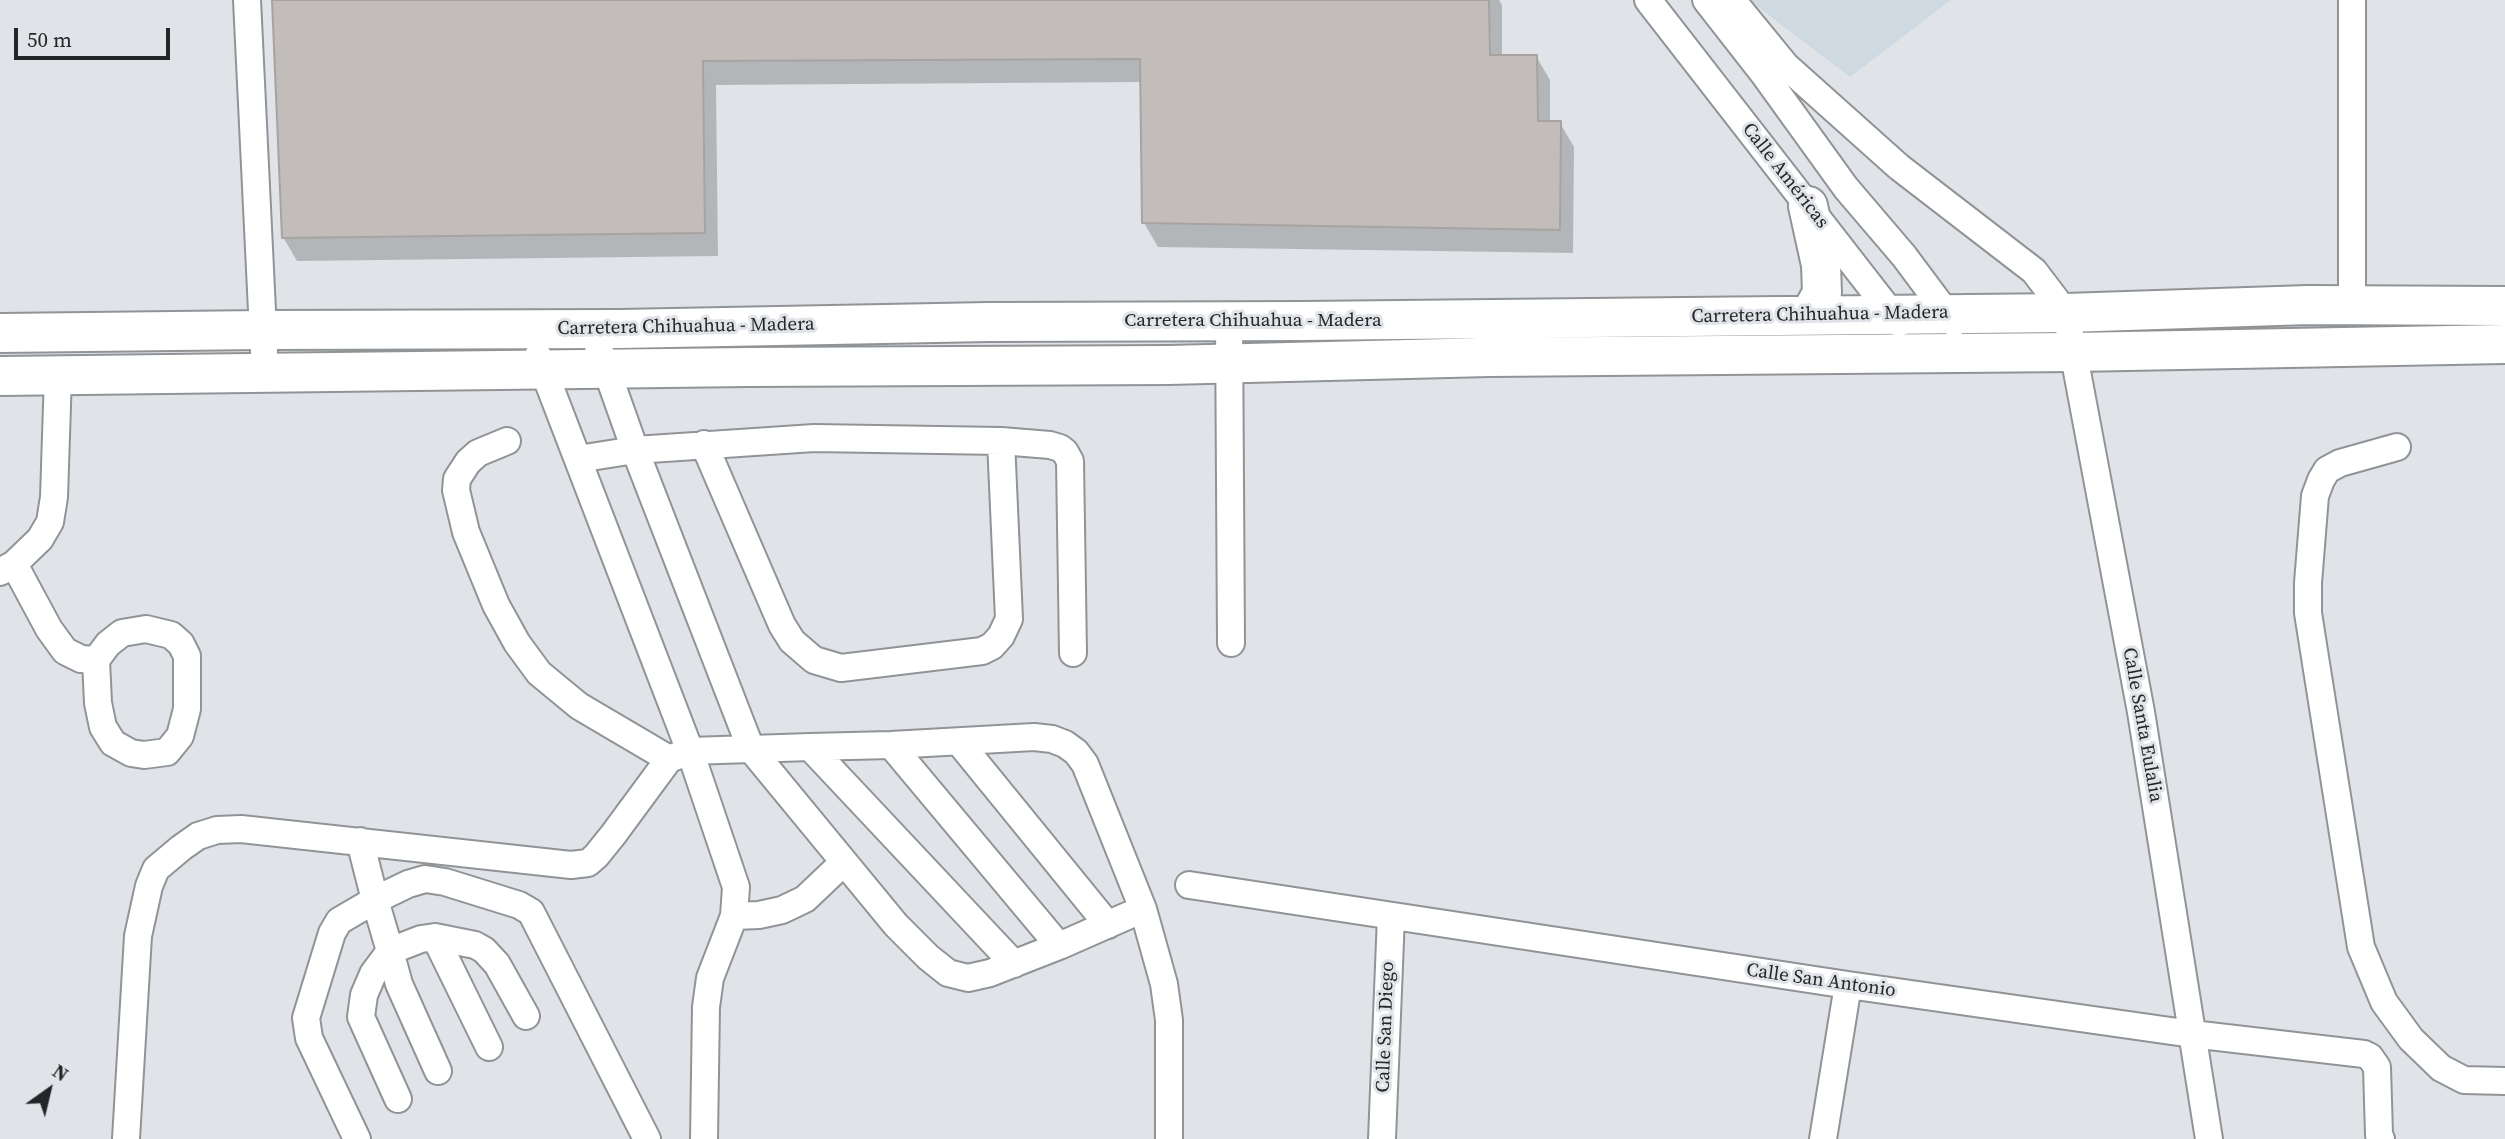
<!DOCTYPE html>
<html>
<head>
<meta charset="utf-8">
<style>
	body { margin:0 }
	#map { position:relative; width:2505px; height:1139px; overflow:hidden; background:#e0e4e8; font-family:"Source Serif 4",serif }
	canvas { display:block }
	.north { position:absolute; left:14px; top:1055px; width:70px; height:70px; -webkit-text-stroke:5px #e0e4e8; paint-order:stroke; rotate:34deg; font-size:19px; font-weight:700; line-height:28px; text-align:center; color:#242527 }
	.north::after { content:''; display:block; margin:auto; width:24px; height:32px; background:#242527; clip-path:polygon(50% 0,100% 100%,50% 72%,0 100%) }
	.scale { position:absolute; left:14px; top:28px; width:156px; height:32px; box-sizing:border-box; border:4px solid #242527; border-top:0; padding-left:9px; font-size:21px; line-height:24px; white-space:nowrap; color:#242527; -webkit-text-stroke:5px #e0e4e8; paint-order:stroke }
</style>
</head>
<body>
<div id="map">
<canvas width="2505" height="1139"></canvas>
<div class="north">N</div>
<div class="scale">50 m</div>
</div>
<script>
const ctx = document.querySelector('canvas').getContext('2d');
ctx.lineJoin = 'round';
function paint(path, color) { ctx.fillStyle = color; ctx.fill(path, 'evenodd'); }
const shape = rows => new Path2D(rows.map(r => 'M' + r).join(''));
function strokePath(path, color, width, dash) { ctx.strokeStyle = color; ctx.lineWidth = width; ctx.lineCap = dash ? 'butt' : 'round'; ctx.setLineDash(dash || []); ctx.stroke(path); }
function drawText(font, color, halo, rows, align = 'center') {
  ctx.font = font + ' "Source Serif 4",serif'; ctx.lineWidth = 6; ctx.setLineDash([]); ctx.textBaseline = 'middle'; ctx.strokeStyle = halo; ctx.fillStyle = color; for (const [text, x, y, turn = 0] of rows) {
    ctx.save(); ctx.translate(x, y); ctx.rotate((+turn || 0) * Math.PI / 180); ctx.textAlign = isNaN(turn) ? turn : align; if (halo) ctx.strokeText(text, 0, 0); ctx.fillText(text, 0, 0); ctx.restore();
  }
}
paint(shape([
	[1749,0,1951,0,1850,77]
]), '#ced9e1');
paint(shape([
	[274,0,1499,0,1502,5,1502,56,1536,56,1550,80,1550,123,1560,123,1574,147,1573,253,1158,247,1144,223,1142,82,716,85,718,256,297,261,283,237]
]), '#0003');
const building = shape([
	[272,0,1489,0,1490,55,1537,55,1538,121,1561,121,1560,230,1142,223,1140,59,703,61,705,233,282,238,272,0]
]);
paint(building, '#c2bcba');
strokePath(building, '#a8a3a1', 2);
const minor = shape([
	[247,0,265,373],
	[1648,0,1899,323],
	[1706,0,1763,73,1846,188,1904,256,1954,323],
	[1732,0,1786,66,1899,167,2034,271,2066,313,2141,712,2209,1139],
	[2352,307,2352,0],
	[1229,321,1231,643],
	[538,356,690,751,751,749,810,747,891,745,1034,737,1052,739,1065,744,1076,752,1085,764,1143,909,1059,946,990,973,968,978,948,973,928,957,896,925,751,749,635,450,592,329],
	[507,441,478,453,468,462,457,479,456,490,466,532,496,605,517,643,539,673,579,706,669,759],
	[704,444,782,625,792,641,814,660,841,668,982,651,992,646,1001,636,1009,619,1001,441],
	[2397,447,2340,463,2327,470,2321,480,2315,496,2308,583,2308,613,2361,947,2384,1002,2411,1039,2441,1068,2464,1080,2505,1081],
	[578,459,635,450,814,438,1001,441,1050,445,1060,448,1065,452,1070,461,1073,653],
	[14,564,49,629,65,651,81,659,96,660,98,703,103,727,113,743,131,753,144,755,167,752,180,736,187,709,187,656,181,644,171,635,146,629,122,633,108,644,96,660],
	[0,572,14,564,40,539,50,522,54,497,58,375],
	[959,742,1108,925],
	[891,745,1059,946],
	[810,747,1014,964],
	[1189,885,1848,985,2192,1034,2364,1054,2370,1057,2377,1067,2379,1135,2381,1139],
	[1143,909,1164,984,1169,1020,1169,1139],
	[734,916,759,915,782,910,805,899,844,862],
	[435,937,489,1047],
	[526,1016,497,964,484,950,475,945,435,937,421,939,390,951,375,900,408,884,425,879,445,882,519,905,531,912,647,1139],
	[398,1099,361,1017,364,995,373,974,390,951,399,984,438,1071],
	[126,1139,138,936,149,886,156,869,181,848,198,836,217,830,241,829,571,865,588,863,596,856,613,835,669,759,690,751,736,887,734,916,710,978,706,1007,704,1139],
	[357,1139,309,1038,306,1018,332,933,339,921,375,900,360,841],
	[1382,1139,1391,916],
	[1823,1139,1848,985]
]);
const highway = shape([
	[1808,206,1821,265,1822,293,1810,315],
	[0,333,262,330,619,329,989,322,1303,321,2066,313,2308,305,2505,306],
	[0,376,749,367,1168,365,1489,357,2074,352,2505,344]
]);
strokePath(minor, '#909497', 30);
strokePath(highway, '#909497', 42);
strokePath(minor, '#fff', 26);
strokePath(highway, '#fff', 38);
drawText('19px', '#242527', '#e0e4e8', [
	["Calle Américas",1785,176,52],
	["Carretera Chihuahua - Madera",1820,315,-1],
	["Carretera Chihuahua - Madera",1253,321],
	["Carretera Chihuahua - Madera",686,327,-1],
	["Calle Santa Eulalia",2142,725,80],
	["Calle San Antonio",1821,981,8],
	["Calle San Diego",1386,1027,-88]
]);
</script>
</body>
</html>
